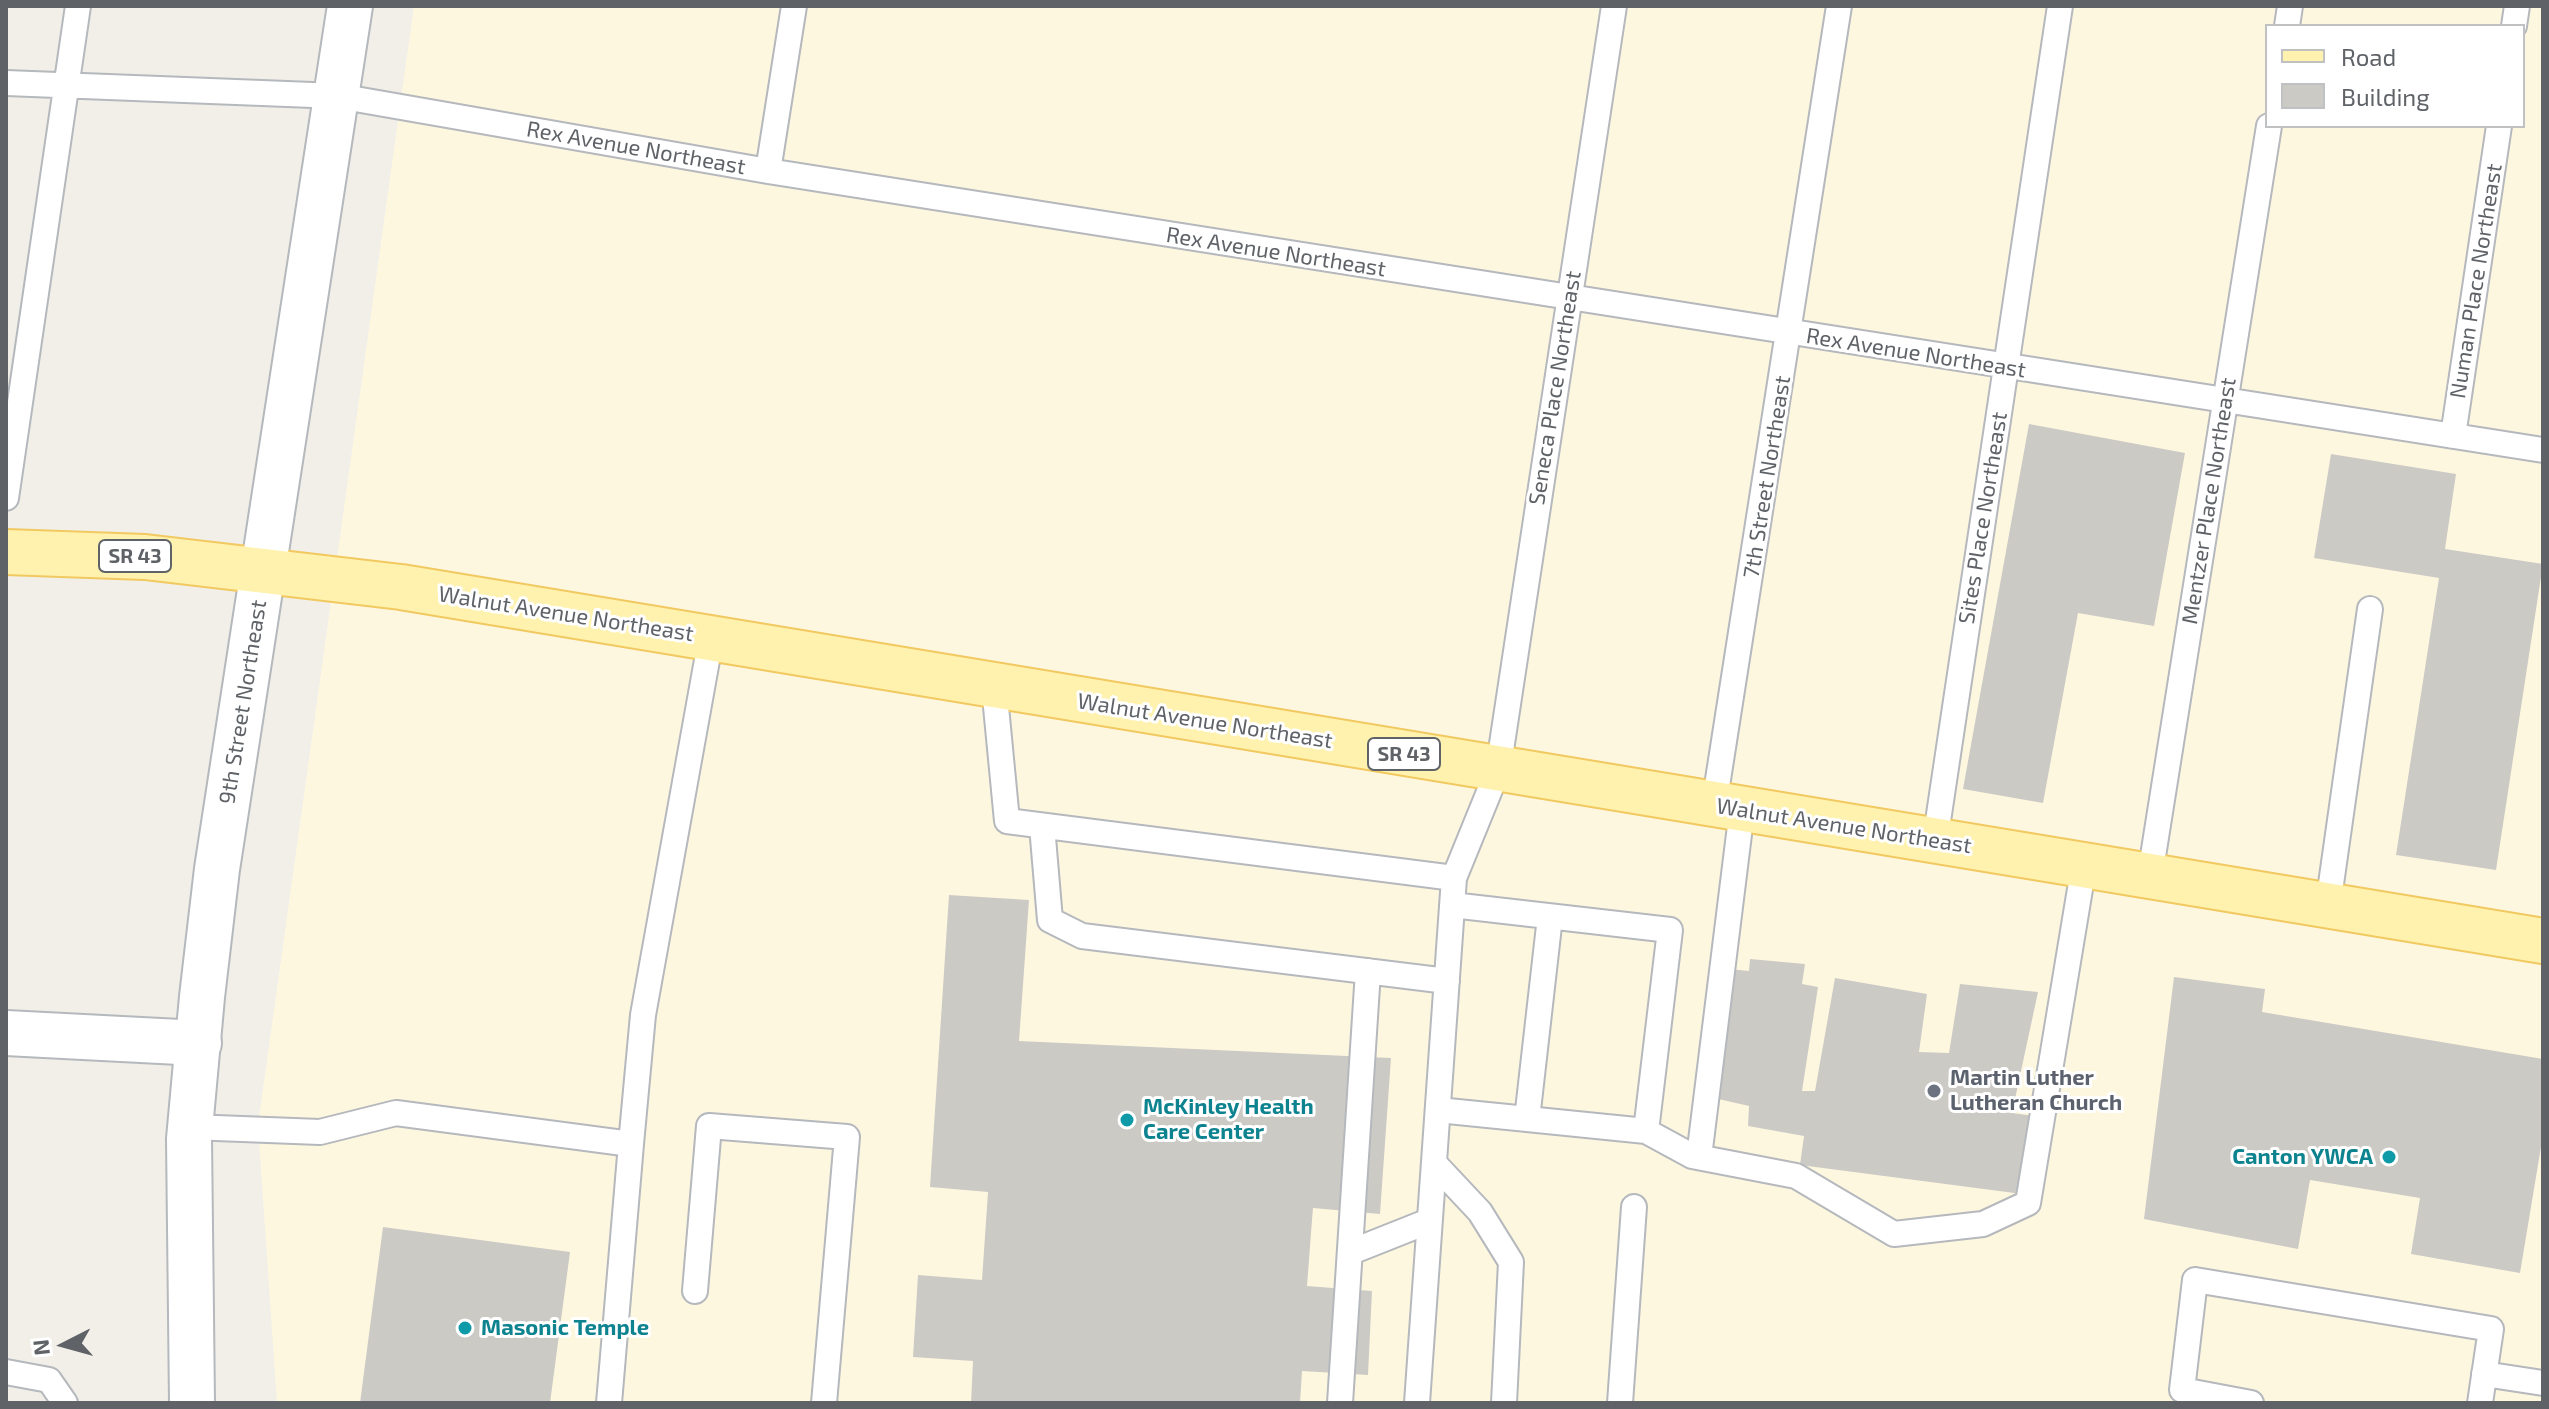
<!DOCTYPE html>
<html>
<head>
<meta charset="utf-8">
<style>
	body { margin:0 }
	#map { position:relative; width:2549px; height:1409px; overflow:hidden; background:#f1efe8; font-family:"Exo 2",sans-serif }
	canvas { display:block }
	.frame { position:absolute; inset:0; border:8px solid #5f6368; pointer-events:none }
	.legend { position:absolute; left:2265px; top:24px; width:260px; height:104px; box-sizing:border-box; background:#fff; border:2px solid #bfc1c3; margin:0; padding:10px 14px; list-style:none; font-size:24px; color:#5f6368 }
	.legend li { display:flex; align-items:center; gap:16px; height:40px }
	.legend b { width:40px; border:2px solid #bfc1c3 }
	.north { position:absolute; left:24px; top:1305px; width:80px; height:80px; -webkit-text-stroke:6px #fff; paint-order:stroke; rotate:264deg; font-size:22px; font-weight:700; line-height:32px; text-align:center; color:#5f6368 }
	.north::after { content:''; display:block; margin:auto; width:28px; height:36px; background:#5f6368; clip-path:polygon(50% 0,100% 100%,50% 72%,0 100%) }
</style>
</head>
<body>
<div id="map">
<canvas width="2549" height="1409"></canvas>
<div class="frame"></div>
<ul class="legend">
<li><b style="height:10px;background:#fff2af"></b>Road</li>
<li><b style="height:22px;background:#cccac5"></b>Building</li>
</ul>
<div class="north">N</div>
</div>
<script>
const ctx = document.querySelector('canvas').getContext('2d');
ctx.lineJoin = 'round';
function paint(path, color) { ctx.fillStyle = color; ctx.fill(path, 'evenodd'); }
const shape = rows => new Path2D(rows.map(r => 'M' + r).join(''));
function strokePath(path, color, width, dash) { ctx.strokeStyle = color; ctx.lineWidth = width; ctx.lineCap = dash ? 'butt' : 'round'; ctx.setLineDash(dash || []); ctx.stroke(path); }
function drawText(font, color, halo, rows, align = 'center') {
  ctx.font = font + ' "Exo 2",sans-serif'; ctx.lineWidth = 6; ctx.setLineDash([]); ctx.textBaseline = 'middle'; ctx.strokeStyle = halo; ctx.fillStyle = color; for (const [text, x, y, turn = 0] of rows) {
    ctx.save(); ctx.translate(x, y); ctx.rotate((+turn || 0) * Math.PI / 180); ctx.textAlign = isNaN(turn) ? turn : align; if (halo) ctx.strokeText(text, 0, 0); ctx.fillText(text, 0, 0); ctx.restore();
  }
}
paint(shape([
	[414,6,2543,6,2543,1403,277,1403,258,1125],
	[2267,26,2523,26,2523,126,2267,126]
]), '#fef7e0');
paint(shape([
	[2029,424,2185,453,2154,626,2078,613,2043,803,1963,789],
	[2331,454,2456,474,2445,549,2543,564,2496,870,2396,855,2439,578,2314,558],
	[949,895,1029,900,1019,1041,1391,1058,1380,1214,1313,1208,1312,1220,1307,1286,1372,1291,1368,1375,1302,1371,1300,1403,971,1403,973,1361,913,1357,918,1275,982,1280,988,1192,930,1187],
	[1750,959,1805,964,1802,984,1818,987,1802,1091,1815,1091,1835,978,1927,994,1919,1052,1949,1053,1960,984,2038,992,2012,1113,2034,1116,2022,1194,1800,1165,1804,1136,1748,1126,1749,1106,1714,1098,1729,969,1749,971],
	[2174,977,2265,989,2262,1012,2543,1059,2543,1135,2520,1273,2411,1254,2420,1198,2310,1180,2298,1249,2144,1219],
	[383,1227,570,1252,550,1403,360,1403]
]), '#cccac5');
const service = shape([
	[2287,26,2290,6],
	[2514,26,2517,6],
	[6,83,338,96,768,171,2543,450],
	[768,171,794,6],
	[2453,436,2499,126],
	[6,498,78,6],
	[994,686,1007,821,1454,878],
	[1714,805,1839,6],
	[1042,826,1050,920,1082,936,1447,981],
	[1935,841,2060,6],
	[2150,875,2269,126],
	[2328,905,2370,609],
	[1438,1110,1646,1131,1670,930,1452,905],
	[1527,1119,1550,917],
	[190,1127,320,1132,396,1113,631,1144,643,1015,711,638],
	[1646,1131,1692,1156,1796,1176,1894,1234,1983,1224,2028,1203,2084,865],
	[1699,1157,1742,810],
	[1434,1163,1480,1212,1511,1262,1504,1403],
	[1351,1252,1429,1221],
	[695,1291,709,1126,847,1137,824,1403],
	[6,1372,49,1380,65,1403],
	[2484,1374,2543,1383],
	[609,1403,631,1144],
	[1340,1403,1368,971],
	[1417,1403,1454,878,1498,770,1614,6],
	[1620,1403,1634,1207],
	[2251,1403,2182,1390,2195,1280,2491,1329,2480,1403]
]);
const minor = shape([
	[6,1033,199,1043]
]);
const tertiary = shape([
	[192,1403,189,1139,202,997,217,869,350,6]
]);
const primary = shape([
	[6,552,145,557,401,587,2543,941]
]);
strokePath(service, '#b5b8bc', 28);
strokePath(minor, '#b5b8bc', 48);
strokePath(tertiary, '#b5b8bc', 48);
strokePath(primary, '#f2c960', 48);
strokePath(service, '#fff', 24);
strokePath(minor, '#fff', 44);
strokePath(tertiary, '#fff', 44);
strokePath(primary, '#fff2af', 44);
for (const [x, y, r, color] of [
	[1934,1091,8,"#6b7280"],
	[1127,1120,8,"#0f9aa8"],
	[2389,1157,8,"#0f9aa8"],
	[465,1328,8,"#0f9aa8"]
]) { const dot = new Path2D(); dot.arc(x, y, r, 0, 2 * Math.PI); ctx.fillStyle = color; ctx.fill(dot); strokePath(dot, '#fff', 3); }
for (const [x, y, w] of [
	[135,556,72],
	[1404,754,72]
]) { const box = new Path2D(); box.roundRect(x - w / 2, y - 16, w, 32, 6); ctx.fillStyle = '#fff'; ctx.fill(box); strokePath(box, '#5f6368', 2); }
drawText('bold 20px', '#5f6368', null, [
	["SR 43",135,556],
	["SR 43",1404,754]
]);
drawText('22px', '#5f6368', '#fff', [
	["Rex Avenue Northeast",636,148,10],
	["Rex Avenue Northeast",1276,252,9],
	["Numan Place Northeast",2476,281,-81],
	["Rex Avenue Northeast",1916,353,9],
	["Seneca Place Northeast",1555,388,-81],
	["7th Street Northeast",1767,477,-81],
	["Mentzer Place Northeast",2209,501,-81],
	["Sites Place Northeast",1983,518,-81],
	["Walnut Avenue Northeast",566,614,9],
	["9th Street Northeast",243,702,-81],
	["Walnut Avenue Northeast",1205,721,9],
	["Walnut Avenue Northeast",1844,826,9]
]);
drawText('bold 22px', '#5b616d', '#fff', [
	["Martin Luther",1950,1078],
	["Lutheran Church",1950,1103]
], 'left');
drawText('bold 22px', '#0d838f', '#fff', [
	["McKinley Health",1143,1107],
	["Care Center",1143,1132],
	["Canton YWCA",2373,1157,"right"],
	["Masonic Temple",481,1328]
], 'left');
</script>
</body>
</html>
